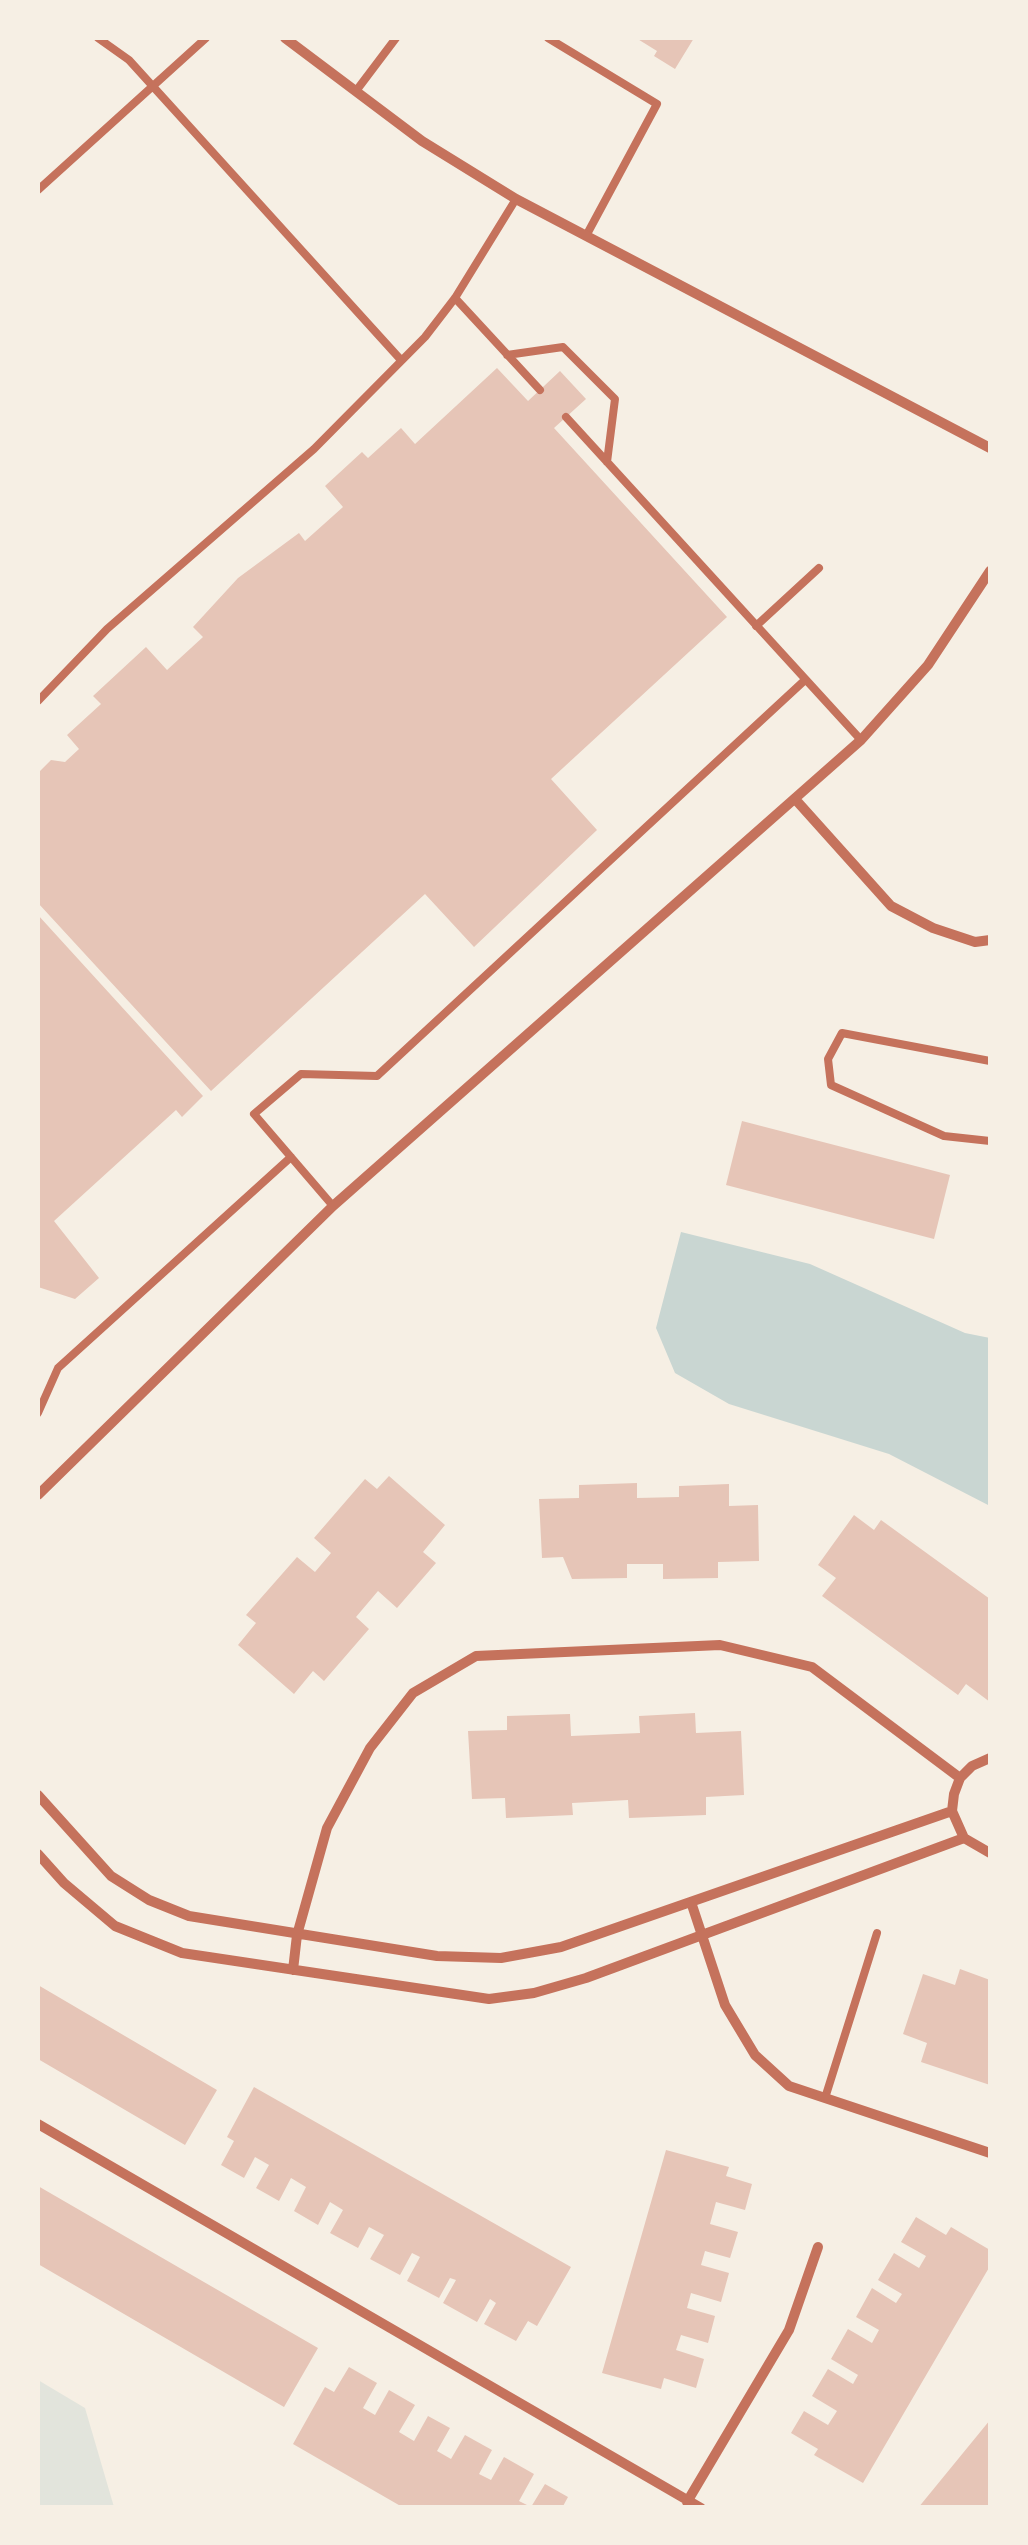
<!DOCTYPE html>
<html>
<head>
<meta charset="utf-8">
<style>
	body { margin:0 }
	#map { position:relative; width:1028px; height:2545px; overflow:hidden; background:#f6efe4; font-family:"Crimson Pro",serif }
	canvas { display:block }
	.frame { position:absolute; inset:0; border:40px solid #f6efe4; pointer-events:none }
</style>
</head>
<body>
<div id="map">
<canvas width="1028" height="2545"></canvas>
<div class="frame"></div>
</div>
<script>
const ctx = document.querySelector('canvas').getContext('2d');
ctx.lineJoin = 'round';
function paint(path, color) { ctx.fillStyle = color; ctx.fill(path, 'evenodd'); }
const shape = rows => new Path2D(rows.map(r => 'M' + r).join(''));
function strokePath(path, color, width, dash) { ctx.strokeStyle = color; ctx.lineWidth = width; ctx.lineCap = dash ? 'butt' : 'round'; ctx.setLineDash(dash || []); ctx.stroke(path); }
paint(shape([
	[38,2380,85,2408,114,2507,38,2507]
]), '#e2e4dc');
paint(shape([
	[681,1232,810,1264,965,1333,990,1338,990,1506,889,1454,729,1404,675,1373,656,1328]
]), '#c9d6d2');
paint(shape([
	[636,38,694,38,675,69,654,56,657,51],
	[497,368,528,401,560,371,586,399,554,428,727,617,551,779,597,830,474,947,425,894,211,1091,38,903,38,773,51,760,65,762,79,749,67,735,101,704,93,696,146,647,167,670,203,637,193,627,238,578,299,533,305,541,343,507,325,486,362,452,368,458,401,428,415,444],
	[38,915,203,1096,182,1117,176,1110,54,1221,99,1278,75,1299,38,1287],
	[742,1121,950,1175,934,1239,726,1185],
	[389,1476,445,1525,423,1552,436,1563,397,1608,378,1591,356,1617,369,1629,324,1681,313,1671,294,1694,238,1645,256,1623,246,1615,297,1557,315,1572,331,1553,314,1538,365,1479,377,1489],
	[637,1483,637,1498,679,1497,679,1486,729,1484,729,1506,758,1505,759,1561,718,1562,718,1578,663,1579,663,1564,627,1564,627,1578,572,1579,563,1557,542,1558,539,1499,579,1498,579,1485],
	[854,1515,874,1530,881,1520,990,1599,990,1702,966,1684,958,1695,822,1596,836,1578,818,1565],
	[695,1713,696,1733,741,1731,744,1795,706,1797,706,1815,629,1818,628,1800,572,1803,573,1815,506,1818,505,1798,472,1799,468,1731,507,1730,507,1716,570,1714,571,1736,640,1733,639,1716],
	[960,1969,990,1980,990,2085,921,2062,927,2043,903,2034,923,1974,955,1985],
	[38,1985,217,2090,185,2145,38,2059],
	[254,2087,571,2267,537,2326,528,2321,516,2341,484,2324,496,2303,490,2299,477,2322,443,2303,456,2280,450,2278,439,2298,407,2281,420,2257,412,2253,400,2275,370,2259,384,2235,369,2227,358,2248,330,2233,343,2210,330,2202,318,2225,294,2211,306,2187,291,2178,279,2201,256,2188,269,2165,255,2157,244,2178,221,2165,234,2141,227,2137],
	[666,2150,729,2167,726,2176,752,2184,745,2210,716,2202,710,2224,738,2232,730,2258,705,2251,701,2265,729,2273,721,2302,691,2293,687,2308,715,2316,708,2343,681,2335,676,2350,704,2359,696,2388,664,2378,661,2389,602,2373],
	[38,2186,318,2348,284,2407,38,2264],
	[916,2217,946,2235,951,2227,990,2250,990,2266,863,2483,814,2455,818,2449,791,2433,804,2411,828,2425,837,2411,812,2396,828,2369,853,2384,858,2375,831,2359,848,2329,872,2343,879,2330,856,2317,872,2288,896,2303,902,2294,878,2280,894,2253,919,2268,926,2256,901,2242],
	[349,2367,377,2383,363,2408,375,2415,389,2390,415,2405,399,2432,414,2441,428,2416,450,2428,437,2451,451,2459,465,2435,492,2450,479,2474,491,2480,504,2457,534,2474,519,2501,531,2507,545,2484,568,2497,562,2508,404,2508,293,2444,325,2387,334,2392],
	[990,2420,990,2508,918,2508]
]), '#e6c5b7');
strokePath(shape([
	[98,38,129,60,401,360],
	[548,38,657,104,586,236],
	[356,91,396,38],
	[38,190,206,38],
	[455,298,540,390],
	[507,355,563,347,615,399,607,462],
	[566,417,861,740],
	[756,626,819,568],
	[38,701,107,629,314,449,425,337,455,298,516,199],
	[990,1061,842,1033,828,1059,831,1085,944,1136,990,1141],
	[333,1206,254,1114,301,1074,377,1076,805,680],
	[38,1413,58,1368,291,1157],
	[825,2098,877,1933]
]), '#c5725c', 8);
strokePath(shape([
	[285,38,422,141,516,199,990,448],
	[795,799,891,906,933,928,975,942,990,940],
	[38,1495,333,1206,861,740,928,665,990,571],
	[990,1758,972,1766,960,1778,954,1794,952,1811,964,1838,990,1853],
	[38,1795,111,1876,149,1900,189,1916,437,1956,501,1958,561,1947,952,1811],
	[38,1854,64,1883,115,1926,182,1953,489,1999,534,1993,586,1978,964,1838],
	[691,1902,725,2005,755,2055,789,2086,990,2153],
	[293,1970,297,1935,327,1828,370,1748,413,1693,476,1656,720,1645,812,1667,960,1778],
	[38,2124,701,2508],
	[687,2502,789,2330,818,2247]
]), '#c5725c', 10);
</script>
</body>
</html>
